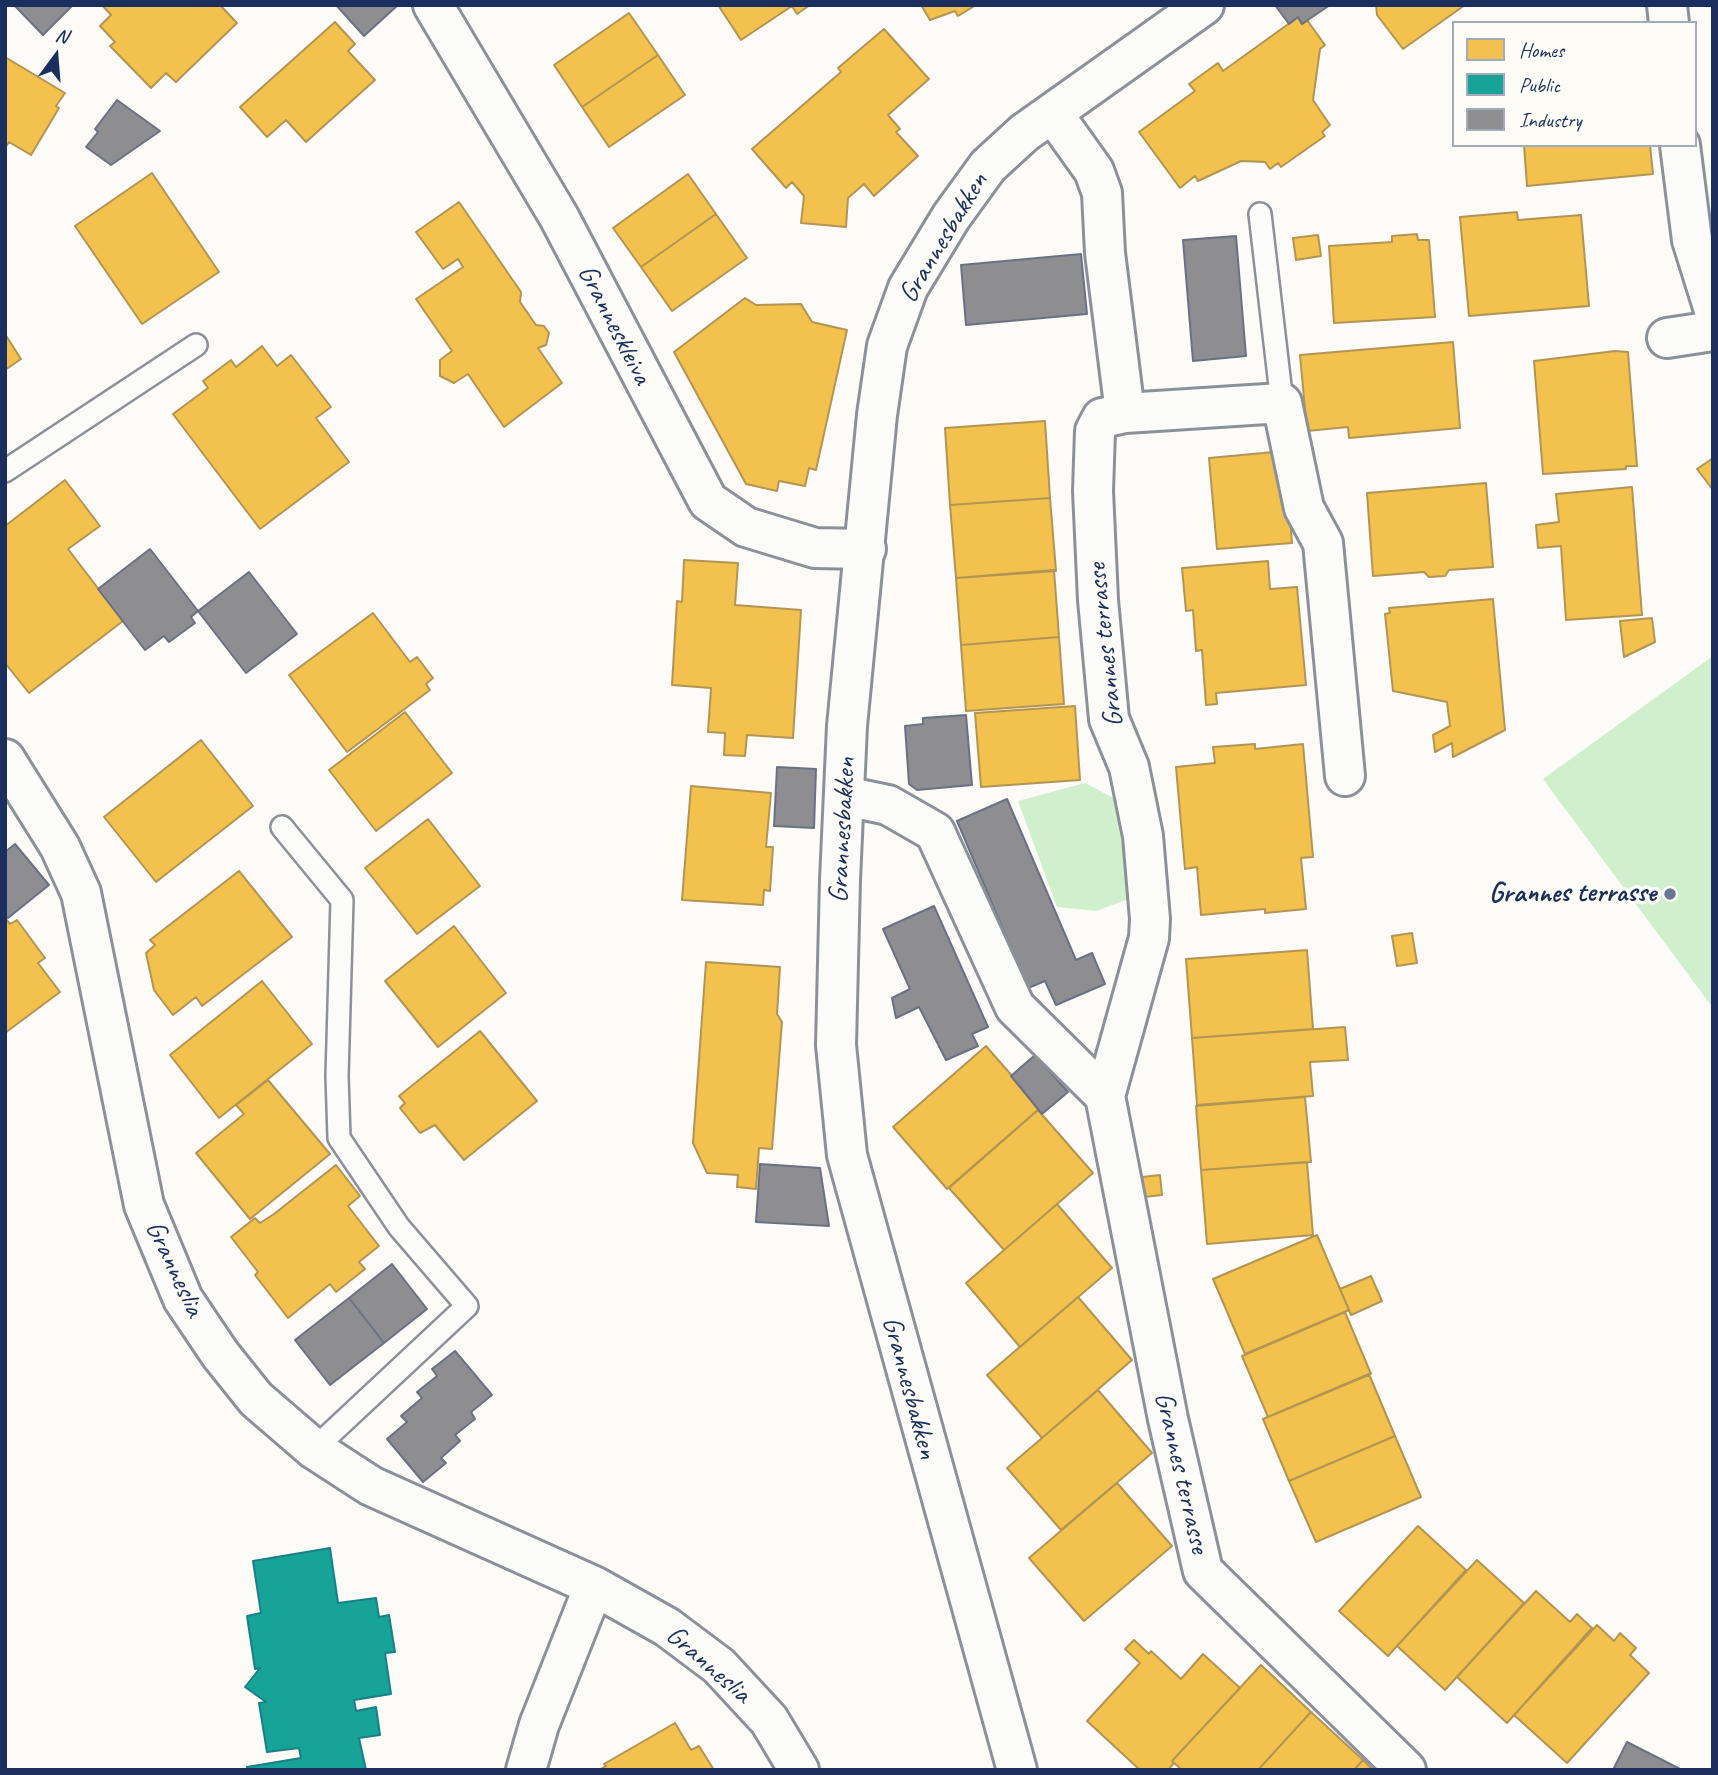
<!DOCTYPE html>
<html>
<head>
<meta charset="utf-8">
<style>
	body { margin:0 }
	#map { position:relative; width:1718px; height:1775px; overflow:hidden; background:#fcfbf8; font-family:Caveat,sans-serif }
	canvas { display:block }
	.frame { position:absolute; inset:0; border:7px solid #1b2f5e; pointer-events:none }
	.legend { position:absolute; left:1452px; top:21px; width:245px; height:126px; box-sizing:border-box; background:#fdfcf7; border:2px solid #a3aaba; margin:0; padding:9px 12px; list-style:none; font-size:21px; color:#1b2f5e }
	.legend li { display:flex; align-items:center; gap:14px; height:35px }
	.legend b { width:35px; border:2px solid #a3aaba }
	.north { position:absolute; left:21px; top:21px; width:70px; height:70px; -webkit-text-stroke:5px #fdfcf7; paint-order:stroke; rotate:16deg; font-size:19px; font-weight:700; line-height:28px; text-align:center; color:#1b2f5e }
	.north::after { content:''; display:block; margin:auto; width:24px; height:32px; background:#1b2f5e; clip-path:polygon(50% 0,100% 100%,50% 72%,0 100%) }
</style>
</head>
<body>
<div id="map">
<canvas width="1718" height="1775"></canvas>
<div class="frame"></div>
<ul class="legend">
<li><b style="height:19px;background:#f2c14e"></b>Homes</li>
<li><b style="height:19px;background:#17a398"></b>Public</li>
<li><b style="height:19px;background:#8d8d92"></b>Industry</li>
</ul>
<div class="north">N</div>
</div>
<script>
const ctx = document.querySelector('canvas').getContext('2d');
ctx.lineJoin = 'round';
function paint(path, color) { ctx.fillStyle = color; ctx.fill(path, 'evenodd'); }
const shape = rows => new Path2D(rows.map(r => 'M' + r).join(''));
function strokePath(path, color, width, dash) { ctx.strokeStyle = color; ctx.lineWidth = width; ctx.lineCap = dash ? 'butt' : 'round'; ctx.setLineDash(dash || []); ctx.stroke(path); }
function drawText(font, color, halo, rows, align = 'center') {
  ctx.font = font + ' Caveat,sans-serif'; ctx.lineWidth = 7; ctx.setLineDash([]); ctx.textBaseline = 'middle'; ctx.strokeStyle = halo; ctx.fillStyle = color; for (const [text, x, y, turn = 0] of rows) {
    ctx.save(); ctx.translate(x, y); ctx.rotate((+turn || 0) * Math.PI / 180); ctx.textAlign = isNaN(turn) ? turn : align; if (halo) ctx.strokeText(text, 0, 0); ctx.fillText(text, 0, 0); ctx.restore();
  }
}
paint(shape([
	[1713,656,1713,1008,1543,779],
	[1085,783,1123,803,1134,897,1096,911,1057,907,1018,801]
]), '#d0efcd');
const homes = shape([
	[102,5,220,5,237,23,176,82,166,73,151,88,110,46,115,42,100,26,111,15,102,5],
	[718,5,810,5,797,14,792,6,741,40,718,5],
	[921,5,976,5,958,16,955,11,930,20,921,5],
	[1376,5,1465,5,1403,49,1377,15,1376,5],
	[629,13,658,55,582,107,554,65,629,13],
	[1298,17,1302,24,1307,20,1325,45,1320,49,1313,100,1330,125,1322,132,1325,136,1281,167,1278,163,1270,169,1265,162,1241,161,1198,181,1195,176,1180,188,1139,132,1195,91,1189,84,1218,63,1223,71,1298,17],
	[335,22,355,44,348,51,375,80,306,142,286,120,267,137,240,107,335,22],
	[884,29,929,79,888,115,900,129,896,132,918,156,874,196,864,184,848,198,846,227,801,223,804,196,792,182,786,188,752,149,841,72,838,68,884,29],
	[658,55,685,95,609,147,582,107,658,55],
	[5,57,65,93,56,106,59,108,31,155,9,142,5,148,5,57],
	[1524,145,1650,145,1653,174,1527,186,1524,145],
	[152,173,219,272,142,324,75,226,152,173],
	[688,174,716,214,641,267,613,228,688,174],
	[459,202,521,292,520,302,536,325,544,326,549,333,546,345,538,348,562,383,504,427,468,374,454,383,440,376,440,360,452,351,416,299,463,267,458,259,443,269,416,232,459,202],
	[1517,212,1518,220,1581,215,1589,306,1469,316,1460,217,1517,212],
	[716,214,747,258,672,311,641,267,716,214],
	[1417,234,1418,240,1429,240,1435,317,1334,323,1329,246,1392,242,1392,236,1417,234],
	[1318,235,1321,256,1296,260,1293,238,1318,235],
	[745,298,756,305,801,304,812,322,847,330,816,470,809,468,805,486,779,481,777,491,746,484,674,352,745,298],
	[5,334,21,359,5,370,5,334],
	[1453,342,1460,428,1349,438,1348,427,1307,431,1300,355,1453,342],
	[262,346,277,366,291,355,331,407,316,418,349,462,260,529,173,414,208,388,203,381,231,360,236,367,262,346],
	[1615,351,1628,352,1637,466,1626,466,1626,469,1543,474,1534,361,1615,351],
	[1045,421,1050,498,950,505,945,428,1045,421],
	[1285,451,1292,543,1217,549,1209,458,1285,451],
	[1713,458,1713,490,1697,469,1713,458],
	[65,480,100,526,68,549,123,621,29,693,5,663,5,526,65,480],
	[1486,483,1493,567,1449,570,1445,576,1429,577,1424,572,1373,576,1367,493,1486,483],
	[1632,487,1642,615,1566,620,1561,546,1538,548,1536,525,1559,522,1556,494,1632,487],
	[1050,498,1056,571,956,578,950,505,1050,498],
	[684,560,738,563,735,605,801,610,793,738,747,735,745,756,724,755,725,733,708,732,711,688,672,685,677,601,682,602,684,560],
	[1268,561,1270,589,1297,587,1306,685,1216,693,1217,704,1206,705,1202,650,1196,651,1193,610,1186,611,1182,568,1268,561],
	[1054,570,1059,637,961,645,956,578,1054,570],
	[1493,599,1505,730,1453,757,1452,743,1435,752,1433,735,1450,726,1447,702,1393,691,1385,614,1390,613,1389,608,1493,599],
	[373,613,410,662,417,657,433,678,426,684,430,690,347,752,289,675,373,613],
	[1652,618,1655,642,1624,657,1620,621,1652,618],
	[1059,637,1064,704,966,711,961,645,1059,637],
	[1075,706,1080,780,981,787,975,713,1075,706],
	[405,712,452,773,376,831,329,770,405,712],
	[201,740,253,806,156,882,104,817,201,740],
	[1255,744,1255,749,1303,744,1313,857,1301,858,1306,909,1265,913,1265,909,1201,915,1197,867,1185,869,1176,767,1215,763,1213,747,1255,744],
	[691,786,771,793,766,847,773,847,770,891,764,890,763,905,682,900,691,786],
	[428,819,480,886,417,934,365,868,428,819],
	[239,871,292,937,202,1006,196,997,173,1015,154,990,146,953,155,945,150,940,239,871],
	[5,918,10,924,17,920,45,958,38,963,60,992,5,1033,5,918],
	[454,926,506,993,438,1047,385,981,454,926],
	[1412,933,1417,963,1397,966,1392,936,1412,933],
	[1307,950,1313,1029,1192,1038,1186,959,1307,950],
	[706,962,780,967,777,1014,782,1022,772,1149,759,1148,756,1189,737,1187,738,1175,707,1173,693,1143,706,962],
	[262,981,312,1044,219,1118,170,1055,262,981],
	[1345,1027,1348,1060,1310,1062,1313,1096,1197,1105,1192,1038,1345,1027],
	[480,1031,537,1101,464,1160,435,1125,420,1133,400,1108,405,1103,399,1096,480,1031],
	[986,1046,1040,1108,947,1189,893,1127,986,1046],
	[268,1080,330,1154,250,1219,196,1153,244,1114,236,1105,268,1080],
	[1305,1097,1311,1162,1201,1170,1196,1106,1305,1097],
	[1038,1110,1093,1173,1004,1250,949,1188,1038,1110],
	[1307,1162,1313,1235,1207,1244,1201,1170,1307,1162],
	[336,1165,360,1196,348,1206,379,1246,359,1262,365,1269,336,1292,330,1284,288,1318,255,1275,258,1272,231,1237,255,1218,260,1223,274,1214,336,1165],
	[1160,1175,1162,1195,1144,1197,1142,1177,1160,1175],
	[1057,1204,1112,1268,1020,1347,966,1283,1057,1204],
	[1317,1235,1349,1310,1245,1354,1213,1279,1317,1235],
	[1371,1276,1382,1301,1351,1315,1340,1289,1371,1276],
	[1078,1297,1132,1360,1042,1438,987,1375,1078,1297],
	[1345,1312,1371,1374,1268,1417,1242,1356,1345,1312],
	[1369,1374,1395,1436,1289,1481,1263,1419,1369,1374],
	[1098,1390,1152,1453,1061,1530,1007,1468,1098,1390],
	[1395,1436,1421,1497,1316,1542,1289,1481,1395,1436],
	[1117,1483,1172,1546,1084,1621,1029,1558,1117,1483],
	[1418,1526,1466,1570,1388,1656,1339,1611,1418,1526],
	[1477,1560,1524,1603,1445,1690,1397,1646,1477,1560],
	[1536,1591,1570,1622,1577,1614,1592,1628,1507,1723,1457,1677,1536,1591],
	[1597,1625,1614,1641,1620,1633,1636,1648,1630,1655,1649,1673,1567,1763,1514,1715,1597,1625],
	[1134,1640,1149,1654,1151,1651,1181,1679,1203,1654,1240,1688,1172,1761,1174,1763,1168,1770,1140,1770,1087,1721,1140,1663,1125,1649,1134,1640],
	[1261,1665,1311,1712,1258,1770,1182,1770,1172,1761,1261,1665],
	[1311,1712,1363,1760,1354,1770,1258,1770,1311,1712],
	[675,1723,691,1750,699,1746,714,1770,599,1770,606,1766,604,1764,675,1723],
	[1363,1760,1373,1770,1354,1770,1363,1760]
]);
paint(homes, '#f2c14e');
strokePath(homes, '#b29553', 2);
const public = shape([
	[330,1548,338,1603,376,1598,379,1617,389,1615,395,1652,385,1653,391,1694,354,1700,356,1711,376,1707,380,1735,359,1738,366,1770,247,1770,247,1767,301,1758,299,1748,267,1752,259,1703,266,1702,245,1687,260,1668,255,1669,247,1616,261,1613,253,1561,330,1548]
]);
paint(public, '#17a398');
strokePath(public, '#188087', 2);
const industry = shape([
	[14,5,73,5,43,35,14,5],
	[336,5,398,5,364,36,336,5],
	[1275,5,1330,5,1302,24,1298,17,1289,24,1275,5],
	[117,100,160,131,111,165,86,147,98,132,95,129,117,100],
	[1236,236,1246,356,1193,361,1183,240,1236,236],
	[1081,254,1087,314,966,325,961,265,1081,254],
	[150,549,198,611,191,617,195,623,169,642,164,636,145,650,98,589,150,549],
	[249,572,297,634,246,673,198,611,249,572],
	[966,715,972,785,917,790,909,784,905,726,923,724,923,718,966,715],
	[777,767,816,769,814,828,774,826,777,767],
	[1007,799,1076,960,1092,953,1105,984,1056,1005,1045,981,1028,988,957,821,1007,799],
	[15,844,49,885,8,918,5,915,5,852,15,844],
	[934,906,988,1027,972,1034,978,1046,946,1060,919,1007,896,1018,892,998,910,989,883,929,934,906],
	[1035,1055,1068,1092,1042,1114,1011,1076,1035,1055],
	[760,1164,820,1168,829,1226,756,1222,760,1164],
	[392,1264,427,1309,384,1343,349,1298,392,1264],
	[349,1298,384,1343,330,1385,295,1340,349,1298],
	[455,1351,492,1395,471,1412,475,1419,455,1435,460,1441,441,1458,446,1463,423,1482,387,1439,407,1422,401,1416,422,1398,417,1392,437,1376,432,1369,455,1351],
	[1627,1742,1682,1770,1613,1770,1627,1742]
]);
paint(industry, '#8d8d92');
strokePath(industry, '#6b7182', 2);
const service = shape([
	[1260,214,1282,403],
	[5,471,196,345],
	[282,827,342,900,337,1076,339,1138,399,1227,467,1306,314,1449]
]);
const minor = shape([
	[433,5,559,217,708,501,746,527,815,548,866,549],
	[1667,5,1669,23],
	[1054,115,1094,171,1102,193,1105,253,1125,413],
	[1680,145,1692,240,1713,307],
	[1667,338,1713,331],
	[5,759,60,847,81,893,144,1205,183,1299,220,1354,256,1399,314,1449,371,1486,594,1586,539,1725,526,1770],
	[1345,776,1323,543,1304,508,1282,403,1125,413,1102,418,1095,431,1093,491,1098,600,1109,719,1129,767,1143,836,1150,919,1149,938,1105,1096,1168,1419,1203,1571,1406,1770],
	[845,796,888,805,935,832,1015,1007,1105,1096],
	[594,1586,667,1627,719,1666,769,1720,799,1770]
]);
const tertiary = shape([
	[1017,1770,847,1155,836,1045,840,880,847,726,877,415,887,346,908,288,951,217,988,166,1024,133,1204,5]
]);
strokePath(service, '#8c9097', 26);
strokePath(minor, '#8c9097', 44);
strokePath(tertiary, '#8c9097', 44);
strokePath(service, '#fbfbf9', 21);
strokePath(minor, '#fbfbf9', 38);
strokePath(tertiary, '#fbfbf9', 38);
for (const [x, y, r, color] of [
	[1670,894,7,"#6a7694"]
]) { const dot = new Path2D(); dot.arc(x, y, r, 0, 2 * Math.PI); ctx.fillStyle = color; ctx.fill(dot); strokePath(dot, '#fdfcf7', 2.5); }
drawText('28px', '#1b2f5e', '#fdfcf7', [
	["Grannesbakken",944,238,-59],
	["Granneskleiva",614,325,63],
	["Grannes terrasse",1106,645,-96],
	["Grannesbakken",843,830,-87],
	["Granneslia",174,1269,65],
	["Grannesbakken",909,1388,75],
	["Grannes terrasse",1181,1473,77],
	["Granneslia",708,1665,41]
]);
drawText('bold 28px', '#1b2f5e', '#fdfcf7', [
	["Grannes terrasse",1656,894]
], 'right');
</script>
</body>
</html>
